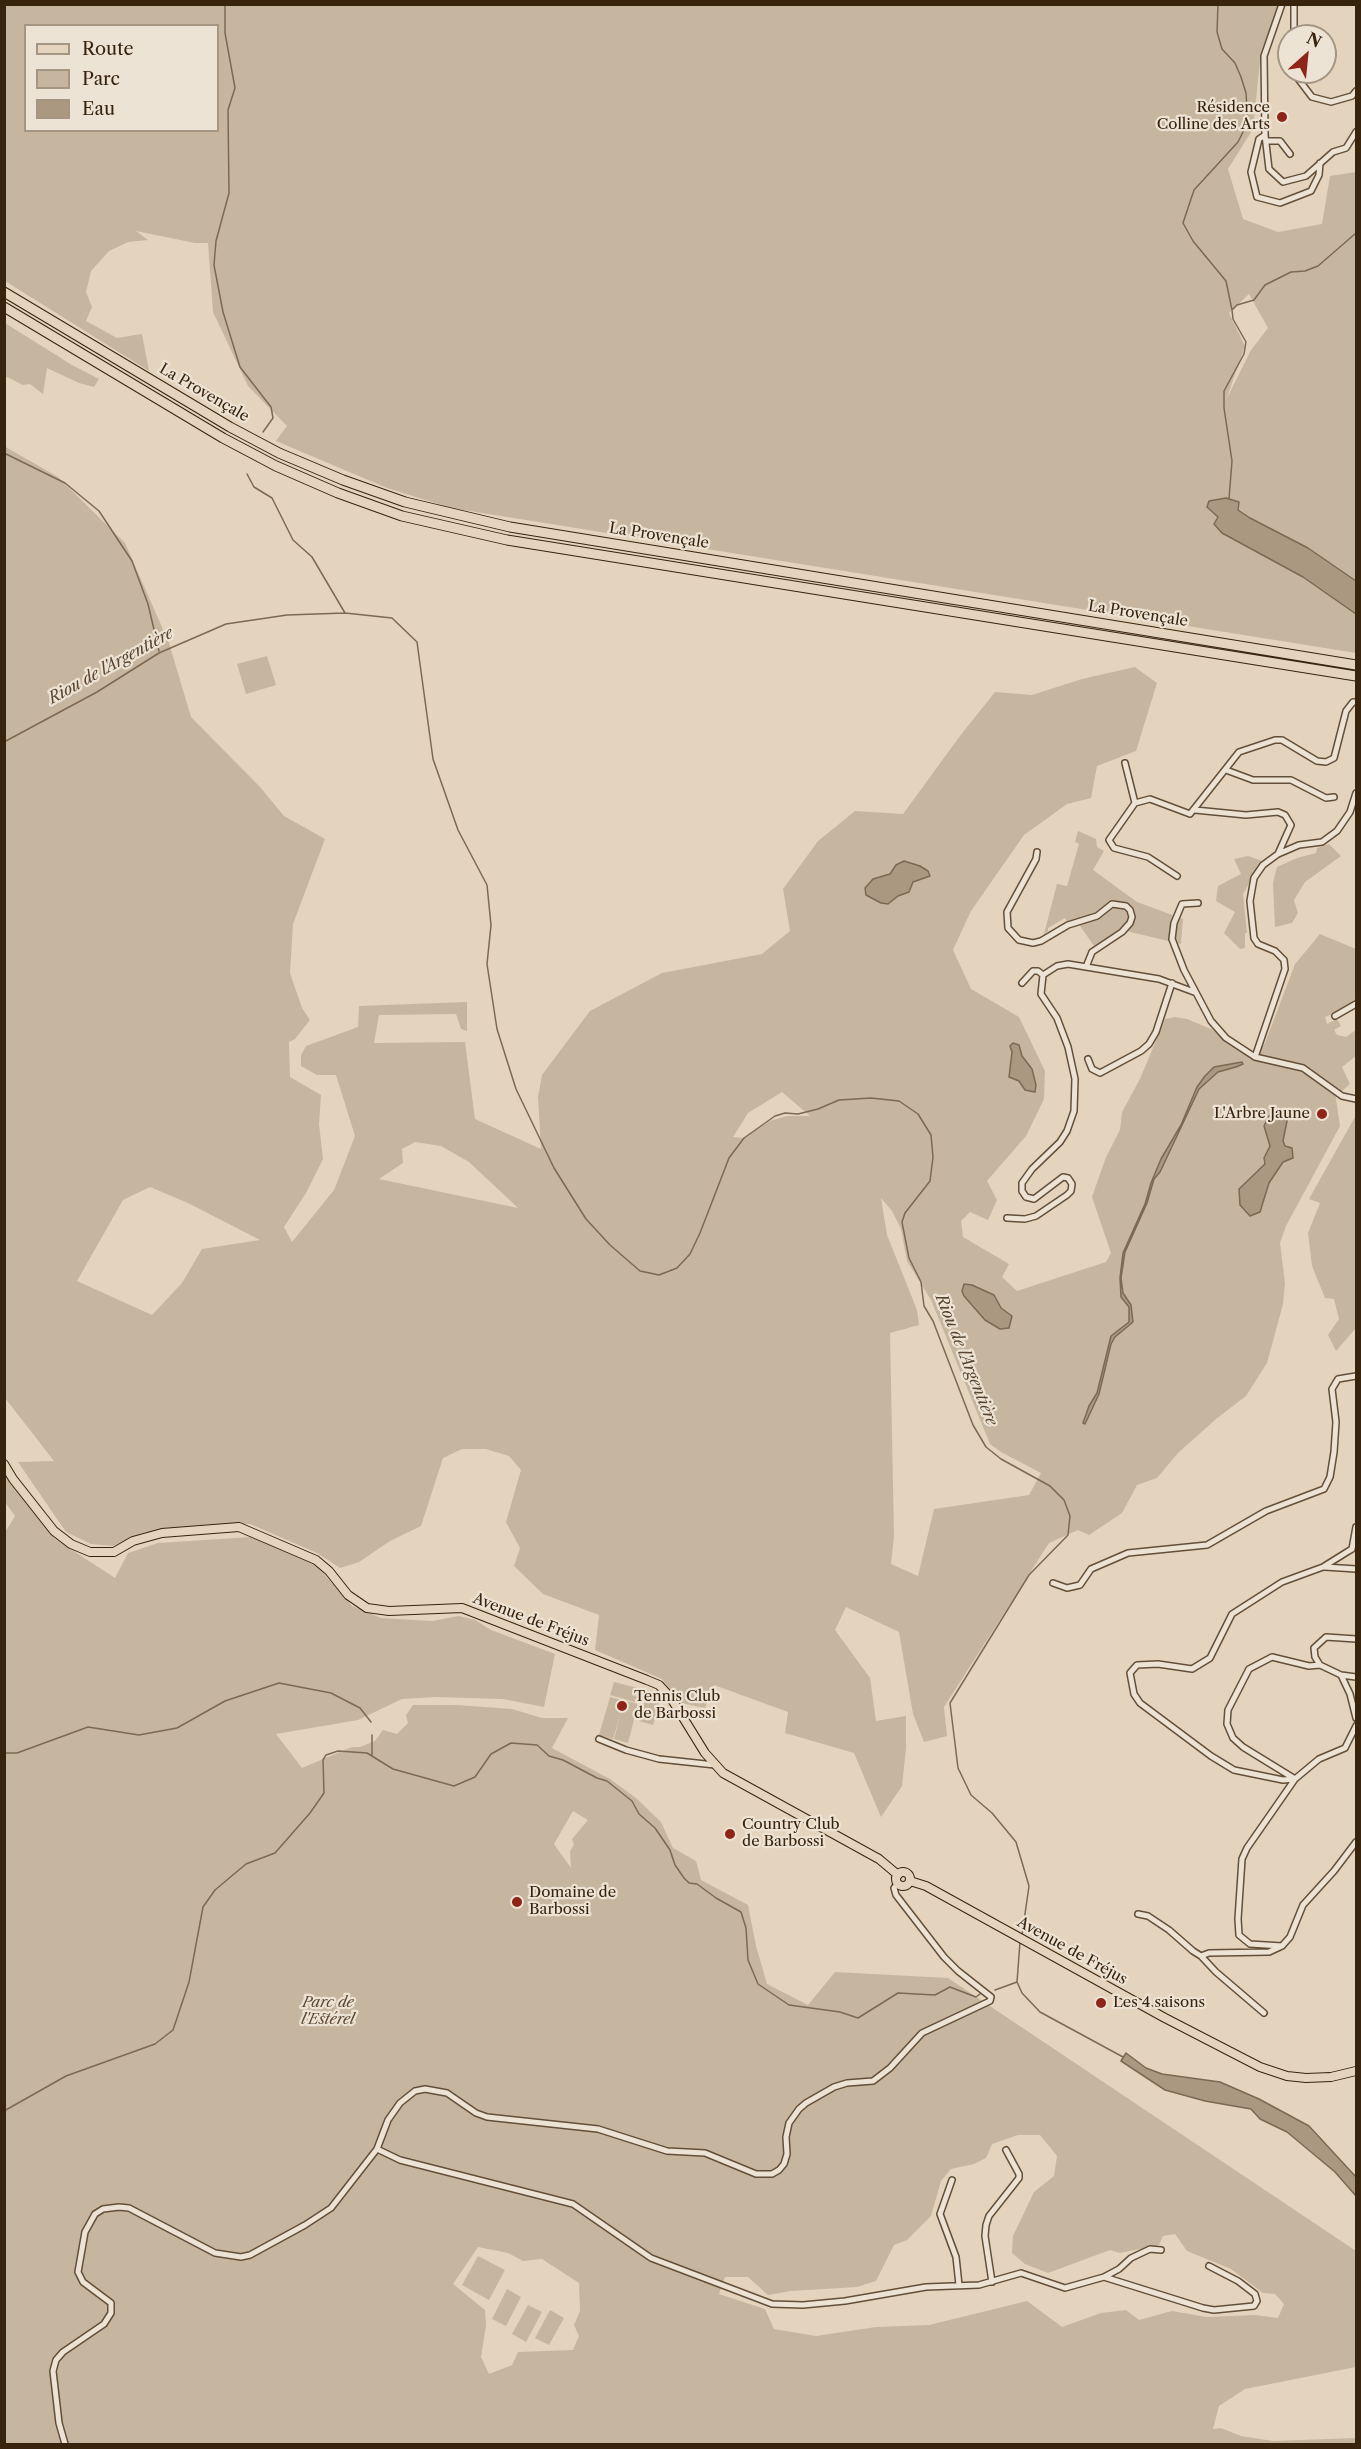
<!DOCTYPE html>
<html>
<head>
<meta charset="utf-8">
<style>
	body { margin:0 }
	#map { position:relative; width:1361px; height:2449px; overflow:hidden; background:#e4d4bd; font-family:"Libre Caslon Text",serif }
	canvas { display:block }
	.frame { position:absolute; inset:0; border:6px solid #38230d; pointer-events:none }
	.legend { position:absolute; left:24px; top:24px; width:195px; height:108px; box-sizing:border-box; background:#ede3d4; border:2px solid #a59684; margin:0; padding:8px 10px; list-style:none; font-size:18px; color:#38230d }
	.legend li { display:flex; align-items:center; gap:12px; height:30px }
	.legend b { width:30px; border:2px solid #a59684 }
	.north { position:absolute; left:1277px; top:24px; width:60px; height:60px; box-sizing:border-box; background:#ede3d4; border:2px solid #a59684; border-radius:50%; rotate:27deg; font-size:16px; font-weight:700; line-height:24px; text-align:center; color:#38230d }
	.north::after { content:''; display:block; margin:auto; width:21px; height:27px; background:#8f2418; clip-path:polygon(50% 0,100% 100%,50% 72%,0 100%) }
</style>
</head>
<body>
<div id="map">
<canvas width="1361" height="2449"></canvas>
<div class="frame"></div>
<ul class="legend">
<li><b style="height:8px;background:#e4d4bd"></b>Route</li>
<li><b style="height:16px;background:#c7b69f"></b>Parc</li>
<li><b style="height:16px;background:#aa9881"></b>Eau</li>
</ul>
<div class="north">N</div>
</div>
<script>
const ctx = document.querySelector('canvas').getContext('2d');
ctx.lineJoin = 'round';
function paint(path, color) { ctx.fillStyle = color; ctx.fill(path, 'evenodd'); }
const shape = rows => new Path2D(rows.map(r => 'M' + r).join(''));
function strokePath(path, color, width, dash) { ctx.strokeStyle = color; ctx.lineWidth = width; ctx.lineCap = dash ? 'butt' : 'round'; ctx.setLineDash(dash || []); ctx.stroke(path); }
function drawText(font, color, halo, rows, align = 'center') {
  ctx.font = font + ' "Libre Caslon Text",serif'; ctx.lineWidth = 4.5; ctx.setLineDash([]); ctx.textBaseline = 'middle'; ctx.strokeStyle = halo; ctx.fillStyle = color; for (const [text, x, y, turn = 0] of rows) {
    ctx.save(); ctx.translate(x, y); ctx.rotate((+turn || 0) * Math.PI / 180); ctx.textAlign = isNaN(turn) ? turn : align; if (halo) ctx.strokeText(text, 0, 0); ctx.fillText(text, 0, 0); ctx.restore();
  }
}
paint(shape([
	[4,5,1279,5,1261,52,1253,129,1228,169,1243,219,1278,232,1322,224,1330,176,1356,172,1356,653,451,508,387,488,276,441,287,426,248,386,213,312,208,243,195,243,136,231,148,240,128,242,109,251,91,271,86,292,92,307,86,321,117,338,142,334,149,371,5,281],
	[26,26,218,26,218,130,26,130],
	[1249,294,1268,328,1251,350,1226,400,1245,346,1229,313],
	[5,323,72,365,99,379,94,387,79,383,47,368,43,394,30,384,23,385,5,376],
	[4,446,58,477,125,543,169,643,191,717,260,787,284,816,325,839,293,924,290,973,302,1008,310,1020,295,1039,289,1042,290,1077,321,1095,319,1124,323,1159,306,1193,284,1227,292,1242,334,1190,355,1136,336,1075,317,1075,301,1066,301,1055,306,1046,358,1027,359,1006,467,1002,467,1031,461,1029,456,1014,379,1015,374,1043,465,1042,475,1119,541,1149,538,1097,542,1075,590,1011,662,973,762,954,790,931,783,889,818,841,855,811,903,814,960,736,995,692,1032,695,1082,679,1135,667,1157,683,1136,751,1097,766,1091,798,1067,804,1024,835,971,911,953,950,971,989,1019,1017,1045,1071,1044,1099,1026,1136,987,1181,997,1200,988,1220,970,1212,961,1221,963,1237,1009,1264,1002,1277,1017,1291,1106,1262,1111,1253,1092,1197,1106,1157,1120,1130,1122,1112,1140,1079,1165,1019,1175,1017,1187,1019,1211,1029,1253,1059,1265,1043,1295,964,1320,934,1356,949,1356,998,1347,1008,1325,1017,1327,1024,1337,1019,1341,1026,1334,1030,1337,1035,1346,1037,1356,1030,1356,1056,1342,1067,1350,1084,1342,1091,1308,1067,1306,1073,1335,1092,1340,1126,1286,1226,1280,1243,1285,1283,1283,1304,1267,1363,1246,1396,1216,1419,1178,1453,1157,1478,1137,1485,1122,1513,1089,1535,1078,1530,1049,1543,944,1707,947,1736,924,1742,913,1714,899,1632,846,1607,835,1630,870,1678,876,1721,906,1716,906,1748,902,1786,881,1817,854,1753,785,1733,788,1712,714,1685,705,1708,681,1703,662,1679,595,1650,599,1615,543,1594,514,1566,520,1548,506,1522,521,1470,509,1456,486,1449,462,1449,443,1458,421,1526,390,1541,359,1562,340,1568,317,1553,250,1524,213,1524,170,1528,142,1533,113,1546,91,1544,66,1532,18,1462,54,1461,5,1398],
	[782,1092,810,1116,787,1116,770,1121,743,1138,733,1137,748,1113],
	[415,1142,441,1146,469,1162,518,1208,379,1179,403,1163,402,1149],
	[150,1187,188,1203,260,1240,202,1249,182,1283,152,1315,77,1281,123,1200],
	[881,1198,892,1211,901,1229,907,1261,931,1300,990,1444,1001,1452,1041,1473,1029,1495,934,1509,918,1576,891,1564,894,1536,890,1333,919,1325,917,1310,887,1235],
	[267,656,276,685,246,694,237,664],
	[1078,831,1096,839,1097,847,1104,851,1093,870,1137,902,1183,919,1181,944,1122,930,1094,946,1076,920,1067,922,1065,918,1048,928,1048,931,1044,934,1057,884,1067,886,1079,844,1075,842],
	[1329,844,1341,856,1305,882,1294,900,1298,913,1292,923,1275,927,1273,883,1277,867,1297,858,1316,853,1317,848],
	[1248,856,1262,861,1243,894,1247,933,1245,933,1245,948,1240,949,1224,933,1235,912,1216,901,1218,886,1241,874,1234,859],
	[1356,1115,1356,1328,1336,1351,1328,1335,1339,1319,1334,1299,1325,1298,1312,1266,1308,1233,1320,1203,1309,1199],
	[5,1472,55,1539,115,1578,128,1553,158,1543,251,1537,317,1566,352,1606,381,1618,432,1621,459,1616,475,1620,491,1630,555,1654,544,1707,503,1699,436,1697,402,1699,358,1720,276,1734,302,1768,352,1747,360,1747,375,1741,383,1730,397,1734,408,1723,406,1715,413,1705,456,1705,512,1709,542,1718,568,1718,552,1748,610,1779,636,1798,661,1822,673,1848,696,1861,701,1880,748,1905,756,1946,767,1984,808,2005,835,1972,948,1978,1356,2251,1356,2367,1245,2389,1219,2406,1213,2429,1221,2428,1241,2436,1273,2441,1356,2438,1356,2444,4,2444,4,1534,15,1516,5,1502],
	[573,1811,588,1820,572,1839,574,1845,570,1851,571,1868,554,1844],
	[1018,2135,1040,2135,1057,2156,1054,2176,1034,2192,1013,2236,1012,2253,1025,2264,1048,2273,1110,2250,1120,2253,1159,2245,1163,2236,1175,2234,1187,2251,1231,2269,1263,2293,1275,2294,1284,2304,1278,2318,1255,2315,1207,2317,1172,2311,1139,2320,1126,2310,1101,2313,1062,2327,1027,2301,929,2325,876,2327,816,2336,774,2329,765,2309,719,2294,725,2277,748,2277,768,2295,791,2291,857,2287,876,2281,894,2245,907,2240,931,2216,941,2181,951,2169,974,2164,986,2158,992,2144],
	[478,2247,508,2253,523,2261,542,2259,579,2283,580,2311,574,2325,579,2336,573,2350,518,2352,512,2365,489,2374,481,2357,486,2326,485,2310,453,2284],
	[614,1682,642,1689,638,1703,610,1695],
	[647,1693,661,1697,653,1725,639,1721],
	[610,1697,638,1704,628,1743,614,1739,621,1712,613,1739,599,1735],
	[478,2256,505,2270,489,2300,462,2285],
	[507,2289,521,2297,506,2326,492,2319],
	[528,2305,542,2312,526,2342,512,2334],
	[550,2310,564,2318,549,2345,535,2338]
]), '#c7b69f');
const water = shape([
	[1226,498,1239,502,1238,510,1250,518,1308,548,1356,581,1356,614,1303,577,1222,533,1214,524,1218,517,1207,507,1209,501,1226,498],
	[904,861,920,866,928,871,930,876,913,882,909,892,898,896,888,904,881,903,866,895,865,888,873,879,890,874,896,865,904,861],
	[1013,1043,1019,1045,1022,1056,1032,1069,1036,1085,1035,1092,1025,1090,1019,1081,1009,1077,1012,1052,1010,1046,1013,1043],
	[1242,1062,1243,1064,1236,1067,1218,1072,1199,1089,1160,1172,1154,1179,1147,1203,1125,1252,1121,1278,1123,1293,1131,1305,1133,1322,1115,1337,1111,1344,1099,1394,1085,1424,1083,1423,1089,1406,1097,1393,1111,1336,1129,1322,1129,1307,1121,1297,1120,1278,1123,1253,1145,1204,1151,1183,1161,1159,1181,1125,1197,1087,1205,1076,1214,1067,1242,1062],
	[1275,1112,1284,1113,1288,1116,1283,1141,1285,1146,1292,1148,1293,1158,1283,1162,1269,1183,1260,1212,1250,1216,1240,1205,1239,1189,1265,1164,1264,1158,1270,1146,1264,1126,1269,1116,1275,1112],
	[964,1284,972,1285,994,1295,1001,1308,1012,1316,1009,1328,1000,1329,985,1320,964,1296,962,1291,964,1284],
	[1126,2053,1146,2068,1162,2074,1220,2082,1259,2099,1309,2126,1356,2177,1356,2196,1335,2172,1287,2132,1260,2119,1251,2109,1205,2101,1165,2090,1121,2061,1126,2053]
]);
paint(water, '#aa9881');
strokePath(water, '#7c6953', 1.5);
strokePath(shape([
	[225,4,225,33,235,88,228,110,229,193,216,241,214,265,223,312,240,367,271,407,273,418,263,432],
	[1218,4,1217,32,1222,49,1235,63,1241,77,1246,93,1248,122,1238,142,1194,190,1183,223,1193,241,1226,281,1232,310],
	[4,453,65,483,99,511,132,561,148,604,159,651],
	[247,474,254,487,272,498,293,540,312,557,345,613],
	[1229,499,1232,461,1224,408,1224,391,1244,354,1246,342,1233,319,1232,310,1237,305,1254,300,1265,285,1291,272,1305,271,1318,266,1356,233],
	[4,742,97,692,159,653,226,624,287,615,345,613,392,618,417,642,433,759,458,830,487,885,491,925,487,964,497,1029,516,1089,554,1168,586,1219,610,1245,640,1271,659,1275,677,1268,690,1254,700,1233,729,1158,744,1138,775,1116,785,1113,798,1114,818,1109,839,1100,871,1098,899,1101,918,1114,931,1135,933,1157,930,1181,905,1213,902,1222,909,1258,921,1282,924,1306,933,1321,973,1425,986,1447,1001,1459,1050,1486,1064,1500,1070,1516,1068,1535,1029,1575,950,1703,958,1768,971,1795,992,1813,1016,1842,1029,1886,1022,1935],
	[4,1753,17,1753,88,1727,139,1735,177,1728,225,1701,279,1683,331,1693,360,1708,371,1722],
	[372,1755,372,1735],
	[1020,1942,1017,1982,1022,1993,1040,2012,1123,2057],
	[995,1990,1017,1982],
	[4,2111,66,2076,155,2044,173,2030,189,1982,203,1907,215,1890,246,1864,275,1853,310,1813,324,1793,323,1760,326,1755,338,1751,367,1753,393,1769,454,1786,475,1777,491,1754,511,1743,537,1745,549,1756,563,1760,597,1778,607,1781,632,1801,639,1814,655,1828,670,1850,675,1865,684,1878,689,1883,697,1884,716,1898,741,1912,746,1928,748,1960,758,1984,789,2005,840,2012,858,2018,898,1993,935,1995,950,1987,976,1997,980,1994]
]), '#7c6953', 1.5);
const street = shape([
	[1282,4,1264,56,1265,135,1269,169,1283,182,1306,176,1333,152,1346,148,1356,132],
	[1294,36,1294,4],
	[1293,72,1312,97,1331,102,1352,96,1356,91],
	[1265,135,1259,139,1251,172,1257,197,1280,203,1311,191,1319,175,1320,163],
	[1266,141,1280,141,1290,154],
	[1125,763,1135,803],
	[1226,770,1253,780,1291,780,1326,798,1334,797],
	[1195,810,1246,815,1278,812,1285,815,1291,825,1278,854],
	[1037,852,1036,859,1007,912,1008,928,1019,940,1033,943,1041,941,1068,925,1097,916,1112,904,1126,906,1130,910,1132,917,1130,923,1122,932,1092,952,1086,967],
	[1177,876,1148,857,1114,848,1109,840,1135,803,1150,799,1190,814,1239,752,1275,740,1282,740,1317,761,1326,762,1334,758,1346,711,1353,702,1356,702],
	[1198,903,1182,904,1174,923,1172,939,1184,970,1211,1021,1226,1038,1255,1057,1303,1068,1342,1096,1356,1099],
	[1022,983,1033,971,1038,971,1043,975],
	[1335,1016,1356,1004],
	[1255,1057,1285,969,1284,960,1275,951,1258,944,1254,938,1250,901,1254,878,1263,865,1278,854,1299,845,1322,842,1337,831,1350,812,1356,793],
	[1088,1059,1092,1069,1100,1073,1141,1051,1149,1044,1156,1032,1172,983],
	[1007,1218,1025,1219,1036,1216,1067,1195,1071,1191,1072,1184,1068,1178,1063,1177,1034,1199,1026,1197,1022,1191,1022,1183,1032,1169,1060,1142,1067,1131,1074,1111,1075,1079,1068,1047,1057,1018,1041,994,1043,975,1057,966,1068,964,1159,979,1194,992],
	[1325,1567,1356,1569],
	[1053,1583,1067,1588,1080,1585,1091,1569,1128,1553,1207,1545,1266,1511,1324,1489,1330,1477,1334,1452,1336,1422,1332,1389,1338,1379,1356,1376],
	[1356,1639,1326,1637,1314,1648,1315,1657,1320,1665,1341,1675,1350,1694,1356,1718],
	[1320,1665,1309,1666,1272,1657,1249,1669,1228,1710,1227,1724,1233,1738,1243,1747,1295,1779,1319,1759,1345,1748,1356,1726],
	[1341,1675,1356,1677],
	[599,1739,626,1750,659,1759,715,1765],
	[1138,1914,1148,1916,1169,1930,1193,1951,1201,1956,1209,1953,1269,1952,1282,1946,1290,1937,1303,1905,1334,1871,1356,1842],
	[1282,1946,1250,1944,1239,1935,1238,1919,1242,1859,1247,1848,1295,1779,1283,1780,1234,1770,1211,1756,1140,1703,1134,1694,1130,1673,1137,1665,1158,1664,1192,1669,1210,1658,1232,1614,1282,1582,1323,1567,1347,1552,1352,1549,1356,1527],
	[1201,1956,1216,1972,1264,2013],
	[377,2149,400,2160,573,2204,651,2258,772,2304,803,2305,845,2301,926,2287,979,2285,1021,2273,1065,2288,1104,2277,1119,2269,1131,2258,1150,2249,1161,2250],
	[952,2180,940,2214,956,2257,959,2285],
	[1104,2277,1203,2308,1214,2310,1254,2306,1257,2301,1255,2294,1238,2281,1209,2266],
	[992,2282,985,2236,986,2225,989,2216,1019,2178,1019,2174,1006,2150],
	[65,2444,59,2423,53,2371,56,2360,63,2352,104,2324,111,2313,111,2303,83,2282,78,2272,85,2232,95,2214,103,2209,119,2207,129,2208,215,2253,241,2257,250,2255,305,2225,331,2208,377,2149,388,2120,400,2103,415,2091,425,2089,447,2093,476,2113,487,2117,598,2129,667,2151,705,2153,756,2174,772,2174,779,2170,784,2164,787,2154,786,2137,789,2123,799,2109,806,2103,834,2087,847,2083,873,2081,890,2068,922,2033,990,2001,991,1997,958,1971,944,1957,896,1895,894,1888,898,1883]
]);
const primary = shape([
	[4,1464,13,1479,54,1531,71,1544,90,1552,114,1552,133,1541,162,1533,239,1527,316,1560,329,1571,348,1595,367,1608,389,1611,462,1608,647,1680,659,1685,671,1698,705,1753,723,1773,879,1859,898,1875],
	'896 1879a7 7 0 1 1 14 0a7 7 0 1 1-14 0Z',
	[910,1881,926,1886,1165,2018,1260,2067,1287,2076,1306,2078,1331,2077,1356,2071]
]);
const highway = shape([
	[4,292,230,427,279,453,343,480,405,502,510,527,1356,665],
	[4,307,223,438,276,466,338,493,402,516,507,540,1356,676]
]);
strokePath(street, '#634f39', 8);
strokePath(primary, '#38230d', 10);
strokePath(highway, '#38230d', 11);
strokePath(street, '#ede3d4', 5);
strokePath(primary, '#e4d4bd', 8);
strokePath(highway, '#e4d4bd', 9);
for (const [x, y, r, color] of [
	[1282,117,6,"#8f2418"],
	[1322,1114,6,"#8f2418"],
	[622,1706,6,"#8f2418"],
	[730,1834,6,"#8f2418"],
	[517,1902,6,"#8f2418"],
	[1101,2003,6,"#8f2418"]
]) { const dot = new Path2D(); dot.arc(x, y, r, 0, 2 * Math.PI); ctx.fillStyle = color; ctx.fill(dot); strokePath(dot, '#ede3d4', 2); }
drawText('15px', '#38230d', '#ede3d4', [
	["Résidence",1270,108,"right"],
	["Colline des Arts",1270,125,"right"],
	["L'Arbre Jaune",1310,1114,"right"],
	["Tennis Club",634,1697],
	["de Barbossi",634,1714],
	["Country Club",742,1825],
	["de Barbossi",742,1842],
	["Domaine de",529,1893],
	["Barbossi",529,1910],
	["Les 4 saisons",1113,2003]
], 'left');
drawText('15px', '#38230d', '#ede3d4', [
	["La Provençale",204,393,30],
	["La Provençale",659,536,9],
	["La Provençale",1138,614,9],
	["Avenue de Fréjus",531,1620,21],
	["Avenue de Fréjus",1072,1951,29]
]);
drawText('italic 15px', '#5c4832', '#ede3d4', [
	["Parc de",328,2003],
	["l'Estérel",328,2020]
]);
drawText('italic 16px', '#5a4630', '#ede3d4', [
	["Riou de l'Argentière",111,666,-29],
	["Riou de l'Argentière",966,1360,68]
]);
</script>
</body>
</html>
